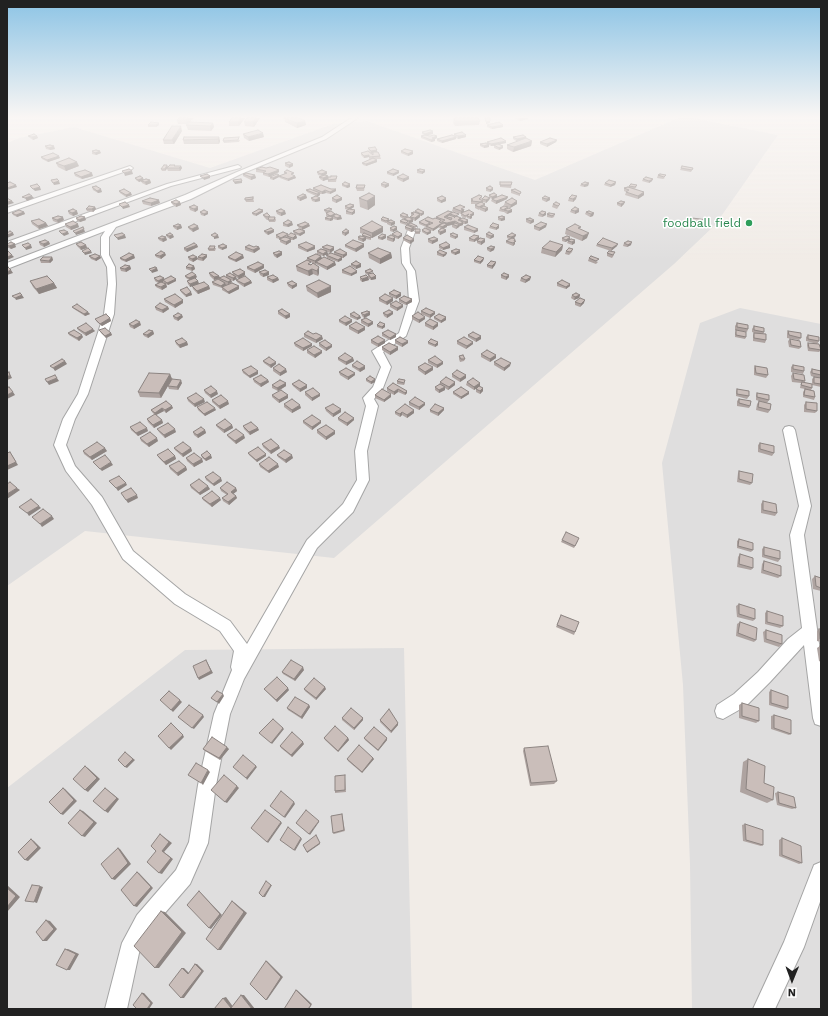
<!DOCTYPE html>
<html>
<head>
<meta charset="utf-8">
<style>
	body { margin:0 }
	#map { position:relative; width:828px; height:1016px; overflow:hidden; background:#f1ece7; font-family:"Work Sans",sans-serif }
	canvas { display:block }
	.frame { position:absolute; inset:0; border:8px solid #212121; pointer-events:none }
	.north { position:absolute; left:772px; top:960px; width:40px; height:40px; -webkit-text-stroke:3px #fff; paint-order:stroke; rotate:181deg; font-size:11px; font-weight:700; line-height:16px; text-align:center; color:#212121 }
	.north::after { content:''; display:block; margin:auto; width:14px; height:18px; background:#212121; clip-path:polygon(50% 0,100% 100%,50% 72%,0 100%) }
</style>
</head>
<body>
<div id="map">
<canvas width="828" height="1016"></canvas>
<div class="frame"></div>
<div class="north">N</div>
</div>
<script>
const ctx = document.querySelector('canvas').getContext('2d');
ctx.lineJoin = 'round';
function paint(path, color) { ctx.fillStyle = color; ctx.fill(path, 'evenodd'); }
const shape = rows => new Path2D(rows.map(r => 'M' + r).join(''));
function strokePath(path, color, width, dash) { ctx.strokeStyle = color; ctx.lineWidth = width; ctx.lineCap = dash ? 'butt' : 'round'; ctx.setLineDash(dash || []); ctx.stroke(path); }
function drawText(font, color, halo, rows, align = 'center') {
  ctx.font = font + ' "Work Sans",sans-serif'; ctx.lineWidth = 3; ctx.setLineDash([]); ctx.textBaseline = 'middle'; ctx.strokeStyle = halo; ctx.fillStyle = color; for (const [text, x, y, turn = 0] of rows) {
    ctx.save(); ctx.translate(x, y); ctx.rotate((+turn || 0) * Math.PI / 180); ctx.textAlign = isNaN(turn) ? turn : align; if (halo) ctx.strokeText(text, 0, 0); ctx.fillText(text, 0, 0); ctx.restore();
  }
}
paint(shape([
	[678,118,693,118,778,135,715,225,674,264,334,558,85,531,7,586,7,143,19,138,74,127,210,168,333,124,367,121,535,180],
	[740,308,821,324,821,1009,692,1009,690,864,683,685,662,463,700,323],
	[404,648,412,1009,7,1009,7,788,185,650]
]), '#dfdede');
const minor = shape([
	[351,118,358,118,326,139,241,174,191,199,116,227,109,237,109,255,115,267,116,284,114,314,88,394,75,419,66,445,75,466,102,497,133,551,185,594,230,621,247,644,307,540,343,504,357,480,355,451,366,406,363,398,373,387,381,367,372,351,399,333,409,301,407,271,402,263,401,248,409,227,413,225,417,227,409,248,410,263,415,271,419,301,406,336,383,352,391,367,383,388,374,399,378,406,367,451,369,480,353,512,317,548,244,679,230,714,216,785,208,843,205,850,190,884,151,929,139,953,127,1009,105,1009,122,943,137,915,176,870,189,842,198,785,214,714,232,670,231,667,234,651,220,631,175,604,123,559,92,505,66,471,54,445,63,419,78,394,104,314,108,284,107,267,101,255,101,237,105,231,7,269,7,263,185,195,237,172,322,137,351,118],
	[238,165,241,167,240,168,171,186,7,247,7,242,167,184,238,165],
	[130,166,133,168,132,169,7,213,7,208,130,166],
	[789,426,793,427,795,430,811,506,804,535,821,658,821,726,815,724,813,718,804,645,770,682,746,706,723,719,717,717,715,711,717,705,734,694,758,672,788,639,802,628,790,535,799,506,783,430,785,427,789,426],
	[821,862,821,899,804,947,775,1009,753,1009,784,942,814,865,821,862]
]);
strokePath(minor, '#a5a5a5', 2);
paint(minor, '#fff');
paint(shape([
	[179,118,194,118,187,124,178,124,177,120],
	[245,118,239,126,229,126,229,122],
	[247,118,260,118,254,127,245,126,244,122],
	[284,118,305,121,306,125,297,128,285,122],
	[454,118,480,121,479,125,455,126,453,123],
	[515,118,528,118,528,119,520,121],
	[159,123,159,125,156,127,148,127,148,125],
	[213,123,214,127,211,131,188,130,186,125],
	[487,125,503,125,503,127,492,129,487,127],
	[182,131,174,144,164,144,163,140],
	[433,131,433,134,427,135,430,136,437,136,437,138,435,139,435,141,431,142,421,138,421,136,424,135,422,134,422,132],
	[243,134,264,137,249,141,244,138],
	[454,134,466,137,458,139,456,138,456,139,442,143,437,141,437,139,454,135],
	[28,136,37,136,38,138,33,140,30,138],
	[219,137,220,141,219,144,184,144,183,140],
	[513,137,526,137,526,139,532,141,531,146,513,152,507,149,507,145,522,140,516,141,513,139],
	[240,140,239,142,224,143,223,141],
	[557,140,556,142,547,147,540,144,540,142],
	[487,142,506,143,500,144,503,146,503,148,499,150,494,148,494,146,491,146,489,145,489,147,484,148,480,146,480,144,487,143],
	[45,146,55,149,50,150,46,149],
	[368,148,377,150,377,152,380,156,381,159,375,159,377,162,366,166,363,165,362,163,371,159,369,159,369,157,364,158,361,155,361,153,370,153,369,151],
	[92,151,101,153,96,155,92,154],
	[401,151,413,154,408,156,401,153],
	[41,157,60,158,48,162,42,159],
	[56,163,79,166,66,171,58,167],
	[285,163,293,164,293,166,289,168,285,166],
	[175,166,181,166,182,168,180,171,168,171,167,169,165,171,162,171,161,169],
	[682,166,693,168,691,172,680,170],
	[266,168,279,170,279,172,269,177,263,175,263,173,256,172,256,169],
	[417,170,425,172,422,174,417,173],
	[284,172,295,176,296,178,288,181,280,178,279,177,273,180,270,179,270,177,279,175,280,176,284,174],
	[317,172,327,172,327,174,325,175,328,176,328,177,337,176,336,182,328,182,328,179,323,181,320,179,319,177,321,176,318,175],
	[387,172,399,173,393,176,387,174],
	[74,173,93,176,82,179,75,176],
	[243,174,255,175,256,178,251,180,243,176],
	[660,174,665,178,663,179,657,178,658,175],
	[397,177,409,179,403,182,397,179],
	[135,178,150,180,151,183,146,185,142,183,141,181,139,182,136,180],
	[643,179,652,181,649,183,642,181],
	[500,182,512,182,511,188,500,187],
	[616,182,615,185,610,187,604,185,605,183],
	[589,183,588,186,584,187,580,186,581,184],
	[342,184,350,187,347,188,342,186],
	[381,184,389,186,385,188,381,186],
	[365,185,364,191,357,191,356,188],
	[637,185,636,188,634,189,644,195,638,199,625,195,626,192,624,191,624,188,628,187,629,186],
	[92,187,102,192,98,193,93,190],
	[313,188,336,189,336,191,330,194,326,193,322,194,320,194,320,195,317,197,320,201,315,202,312,201,311,198,316,196,307,192,306,190,313,190],
	[486,188,493,188,493,190,490,192,486,191],
	[511,190,520,194,520,196,511,193],
	[119,191,132,195,126,197,120,193],
	[369,193,375,205,368,210,360,207,359,198],
	[306,195,307,198,300,201,297,199,297,197],
	[489,195,507,199,496,204,491,201,492,199,490,198,489,200,486,203,483,202,483,203,485,204,485,206,488,210,485,212,480,210,480,209,479,210,475,208,475,205,478,204,471,204,471,199,482,196,482,198,481,200,482,199,489,198],
	[253,197,254,202,246,202,245,198],
	[332,198,342,198,342,200,336,203,332,201],
	[437,198,446,198,446,201,441,203,437,201],
	[542,198,550,200,546,202,542,200],
	[569,198,576,199,573,202,568,201],
	[142,201,160,203,151,206,143,204],
	[517,201,517,204,510,208,504,205,505,202],
	[171,202,180,202,181,205,176,207,172,204],
	[617,203,624,204,621,207,617,205],
	[553,204,560,204,559,206,557,209,552,207],
	[345,206,354,207,351,209,355,210,355,213,352,215,346,214,346,211,348,210,345,209],
	[95,207,96,209,93,212,87,211,86,209],
	[189,207,198,210,195,212,190,210],
	[508,207,508,208,512,210,512,212,507,214,504,212,503,212,499,211,500,208],
	[453,208,465,209,464,210,464,212,474,213,474,215,472,216,472,218,470,219,467,218,467,217,465,218,461,216,461,214,452,211],
	[263,210,263,212,256,216,253,215,252,213],
	[324,210,333,212,332,212,335,215,342,219,337,220,333,219,333,220,330,221,325,220,325,218,327,217,326,216,326,213,325,212],
	[571,210,579,212,575,214,570,212],
	[68,211,78,214,73,216,69,214],
	[276,211,286,214,281,216,277,214],
	[415,211,424,212,424,214,421,216,420,216,420,217,415,221,413,220,413,222,409,223,408,223,408,224,407,225,407,224,417,228,416,229,420,229,420,234,415,234,415,230,414,230,414,231,411,232,405,229,405,227,406,225,400,223,400,221,404,220,404,219,400,217,400,215,408,215,408,217,410,218,410,217,411,216,411,213,415,212],
	[24,212,25,214,17,217,13,215,12,213],
	[200,212,208,214,204,216,201,215],
	[546,212,546,215,542,217,538,216,539,213],
	[586,212,594,213,593,216,590,217,585,214],
	[452,213,459,217,458,217,461,219,468,223,465,224,463,224,463,225,460,226,459,227,456,229,452,227,452,225,447,226,447,227,444,228,446,230,446,232,440,235,438,233,438,231,440,229,439,227,433,231,426,229,426,227,419,224,419,222,433,219,436,219,436,217],
	[547,214,555,214,554,217,552,218,547,217],
	[263,215,270,216,271,217,275,217,276,220,275,222,269,222,269,219,267,220,264,217],
	[498,217,505,220,501,221,498,220],
	[52,218,64,220,58,223,53,221],
	[76,218,86,220,80,222,77,221],
	[692,218,709,223,708,226,692,224,691,221],
	[381,219,389,220,395,224,391,226,387,224,387,223,386,223,381,221],
	[526,219,534,220,534,222,530,224,526,222],
	[31,221,46,223,48,226,39,229,32,224],
	[283,223,293,225,288,227,283,226],
	[65,224,79,227,71,230,66,227],
	[181,225,182,228,177,230,174,228,173,226],
	[297,225,310,226,302,230,298,227],
	[490,226,499,228,496,230,489,228],
	[534,226,546,227,539,231,534,229],
	[188,227,199,229,193,232,189,229],
	[397,227,397,230,393,232,390,231,390,228],
	[464,227,478,231,474,233,464,230],
	[360,228,383,232,372,238,371,238,371,240,366,239,366,240,363,242,358,240,358,237,362,236,362,235,363,234,360,233],
	[566,229,581,229,587,238,582,241,565,234],
	[422,230,431,233,427,235,422,232],
	[264,231,274,232,268,235,265,233],
	[293,231,305,233,300,236,294,234],
	[342,232,349,233,345,236,342,234],
	[392,234,402,236,398,239,395,238,395,240,393,242,387,240,387,237,392,236],
	[450,234,458,237,455,239,450,237],
	[486,234,494,235,494,237,490,239,486,237],
	[166,235,174,237,170,239,167,237],
	[276,235,296,235,297,238,293,240,291,240,291,242,286,245,280,242,280,239,276,238],
	[516,235,515,237,513,239,515,239,515,244,513,246,506,243,506,241,509,239,507,238,507,236],
	[479,236,479,239,474,242,469,241,469,238],
	[378,237,386,238,382,240,378,239],
	[158,238,167,240,163,242,159,240],
	[403,238,414,241,410,244,403,240],
	[562,238,570,239,575,243,572,245,567,243,568,241,565,242,562,241],
	[428,239,438,239,438,241,432,244,428,242],
	[485,239,485,242,481,245,477,243,477,241],
	[39,242,49,242,50,244,44,247,40,245],
	[624,243,631,245,627,247,623,246],
	[7,244,16,247,11,249,7,247],
	[76,244,86,245,87,248,81,250,77,246],
	[364,244,364,247,356,252,345,247,345,245],
	[597,244,617,246,611,251,596,246],
	[197,245,198,247,187,252,184,250,184,248],
	[298,245,315,246,315,249,307,252,298,248],
	[439,245,450,248,443,250,439,248],
	[563,245,562,250,555,257,541,253,542,248],
	[218,246,227,248,222,250,218,248],
	[245,247,259,247,260,249,254,253,245,250],
	[322,247,334,247,334,250,330,253,327,252,328,254,323,256,317,254,317,251,323,249],
	[216,248,215,251,209,251,208,249],
	[487,248,494,250,490,252,487,250],
	[573,249,572,252,569,255,565,254,566,251],
	[451,251,460,253,455,255,451,253],
	[282,252,282,255,277,258,274,256,273,253],
	[334,252,347,255,343,258,342,258,342,260,338,262,327,258,326,255,334,254],
	[437,252,446,255,443,257,437,255],
	[368,253,391,253,392,258,380,264,369,258],
	[607,253,614,255,612,258,607,256],
	[155,255,166,255,161,259,156,257],
	[89,256,100,256,101,258,96,261,91,259],
	[321,256,322,258,336,265,327,270,316,264,316,263,315,264,308,261,307,258],
	[52,257,53,260,50,263,41,263,40,260],
	[188,257,197,257,198,259,193,262,189,260],
	[198,257,207,257,203,261,198,260],
	[228,257,244,258,236,262,229,259],
	[120,258,135,258,126,262,121,260],
	[484,258,483,261,480,264,474,262,474,260],
	[589,258,598,262,596,264,588,261],
	[496,262,495,265,492,269,487,267,487,265],
	[311,264,319,267,319,273,318,276,313,274,309,276,297,271,296,266],
	[351,264,361,264,361,267,356,269,351,266],
	[130,266,131,269,126,272,121,271,120,268],
	[194,266,195,269,192,271,186,269,186,267],
	[247,267,264,268,255,273,247,269],
	[342,270,357,271,357,273,351,276,342,273],
	[365,271,373,273,376,279,371,280,368,278,369,280,362,282,360,280,360,277,368,277,368,275,365,273],
	[232,272,245,275,239,279,236,277,233,281,231,280,232,282,230,284,239,289,229,294,222,290,222,288,213,285,212,282,219,280,219,279,214,280,210,276,209,273,219,276,220,278,226,277,226,275,233,274],
	[259,272,269,275,263,277,260,275],
	[501,275,509,277,506,280,501,278],
	[185,276,197,277,194,279,198,281,199,284,209,286,210,289,198,294,193,289,192,286,190,287,188,284,187,281,189,280,186,278],
	[267,277,278,278,279,280,273,283,267,280],
	[154,278,165,280,176,281,168,285,164,283,163,282,162,282,166,284,167,287,162,290,156,287,155,285,158,283,155,281],
	[521,278,530,280,525,283,520,281],
	[236,280,251,281,252,283,244,287,237,282],
	[30,281,54,283,57,288,39,294,33,287],
	[287,283,297,284,297,286,292,289,288,286],
	[557,283,570,286,566,289,557,286],
	[306,286,331,292,318,298,307,291],
	[180,290,191,292,192,295,186,297,181,292],
	[389,293,401,296,396,299,389,295],
	[572,295,580,295,579,298,574,300,571,298],
	[379,298,393,301,387,305,379,301],
	[164,299,183,303,175,308,165,302],
	[399,299,412,299,412,302,406,305,399,302],
	[575,302,584,303,580,307,575,305],
	[390,304,403,307,397,311,390,307],
	[72,307,90,314,85,316,74,309],
	[155,307,168,307,169,309,163,313,156,310],
	[278,311,290,317,286,319,278,314],
	[421,311,435,314,430,318,421,314],
	[393,312,393,314,387,318,384,316,383,313],
	[361,313,370,315,364,318,362,316],
	[350,314,360,316,361,318,357,320,350,317],
	[173,316,183,317,178,321,174,319],
	[412,316,425,319,419,323,412,319],
	[434,317,446,317,446,320,441,323,434,319],
	[110,318,111,321,102,326,97,322,95,319],
	[339,320,352,322,346,326,339,322],
	[361,320,373,322,373,324,368,327,361,323],
	[425,323,438,323,438,326,433,330,425,326],
	[737,323,748,329,747,332,735,330,735,326],
	[129,324,141,325,134,329,130,327],
	[385,324,385,327,382,329,377,327,377,325],
	[349,326,365,330,358,334,349,329],
	[754,326,764,332,763,334,766,340,765,343,753,341,753,335,754,333,755,333,752,332,752,329],
	[77,328,95,331,86,336,78,330],
	[99,330,111,333,112,335,106,338,101,333],
	[736,330,746,337,745,339,735,337,735,333],
	[153,331,154,334,148,338,144,336,143,334],
	[788,331,801,338,799,340,787,338,787,333],
	[68,333,83,337,79,341,69,335],
	[382,333,396,334,396,337,390,340,382,336],
	[304,334,323,339,316,343,304,337],
	[468,335,481,336,481,339,476,342,468,337],
	[808,335,819,341,817,344,821,350,819,352,808,351,807,345,808,343,817,344,806,341,806,337],
	[790,339,801,347,799,349,789,347,788,341],
	[371,340,385,343,378,347,371,343],
	[395,340,408,343,402,347,395,343],
	[175,341,187,342,188,345,180,348,176,344],
	[457,341,473,344,466,349,457,344],
	[428,342,438,342,438,345,435,347,428,344],
	[294,343,312,344,312,346,303,351,295,346],
	[319,343,332,347,326,351,319,346],
	[382,347,398,347,398,350,390,355,382,350],
	[307,350,322,353,315,358,307,353],
	[481,354,496,355,496,358,490,362,481,357],
	[459,356,465,359,464,361,460,362,459,359],
	[338,358,353,358,354,361,346,365,338,360],
	[428,360,443,362,443,364,437,368,428,363],
	[263,361,276,364,271,368,264,363],
	[494,362,510,366,504,371,494,365],
	[352,365,365,369,360,372,352,367],
	[793,365,804,371,803,374,791,372,791,367],
	[755,366,768,375,766,378,754,375,754,368],
	[418,367,433,367,433,370,425,375,418,370],
	[273,368,287,372,280,376,273,371],
	[812,369,821,371,821,387,812,385,812,388,811,390,815,397,814,400,803,397,803,392,805,389,800,388,801,383,792,382,791,376,793,373,805,381,804,383,812,384,812,379,814,377,811,376,810,372],
	[242,370,258,374,250,378,243,373],
	[339,372,355,375,348,380,340,375],
	[170,374,172,379,161,398,140,397,138,392],
	[452,374,466,375,466,378,460,382,452,377],
	[253,379,268,380,269,382,261,387,254,382],
	[366,379,375,379,375,382,371,384,366,381],
	[397,381,405,383,404,385,397,384],
	[440,382,455,385,448,390,445,388,445,390,439,393,435,390,435,387,440,384],
	[467,382,480,383,480,386,474,390,466,385],
	[182,383,178,390,169,389,168,386],
	[286,383,286,386,278,391,272,388,272,385],
	[393,383,407,393,405,395,398,392,394,395,387,391,387,388],
	[292,384,307,385,307,388,300,392,293,386],
	[483,388,483,391,480,394,476,392,476,389],
	[737,389,749,396,747,399,736,396,736,391],
	[204,390,218,394,211,398,205,393],
	[305,392,320,394,320,396,312,401,305,395],
	[453,392,469,392,469,394,461,399,453,394],
	[757,393,769,400,767,403,756,400,756,395],
	[272,395,288,395,288,398,279,403,272,397],
	[375,395,391,397,384,402,375,398],
	[187,398,205,402,195,407,188,401],
	[739,399,750,406,749,408,737,406,737,401],
	[212,400,229,404,220,409,212,402],
	[166,401,173,408,166,413,164,411,156,415,162,420,163,423,154,428,148,422,147,419,155,415,152,412,151,410],
	[759,401,770,410,768,413,756,410,757,404],
	[409,402,425,403,425,405,419,410,409,405],
	[806,402,817,411,815,413,804,412,804,405],
	[284,404,301,408,292,413,284,407],
	[197,407,216,410,205,416,198,410],
	[325,408,341,409,341,412,333,417,326,411],
	[444,408,444,410,438,416,430,412,430,410],
	[395,412,414,413,407,418,402,415,400,417,395,414],
	[338,418,354,420,347,426,338,420],
	[303,421,321,423,312,430,303,423],
	[216,425,232,425,233,428,224,433,217,427],
	[243,426,259,430,250,435,244,429],
	[130,427,148,431,138,436,131,430],
	[157,429,176,432,165,438,159,432],
	[205,430,206,433,198,438,194,435,193,432],
	[317,430,335,434,326,440,317,433],
	[227,435,245,438,236,444,228,437],
	[140,438,158,441,149,447,141,441],
	[760,443,774,453,772,456,758,452,758,445],
	[262,444,280,448,271,454,263,447],
	[174,448,191,448,192,451,183,457,175,450],
	[83,451,107,451,92,460,84,454],
	[248,453,266,454,266,456,257,462,249,455],
	[157,455,175,456,176,459,166,465,159,458],
	[201,455,212,458,206,461,202,458],
	[277,455,293,458,286,463,278,457],
	[186,458,202,459,203,462,194,467,187,461],
	[259,464,279,467,269,473,260,467],
	[169,466,186,467,187,470,178,476,170,469],
	[739,471,752,483,750,485,737,482,738,473],
	[205,477,222,481,214,486,206,480],
	[190,485,210,489,200,495,191,488],
	[220,488,236,488,237,491,233,494,236,496,237,498,229,505,223,501,222,498,227,495,221,491],
	[202,498,221,500,212,507,203,500],
	[763,501,777,513,775,516,761,513,761,504],
	[739,539,753,550,751,552,737,548,737,541],
	[562,540,578,541,574,548,561,542],
	[764,547,780,559,778,562,762,557,762,549],
	[740,554,753,568,751,570,737,567,738,557],
	[764,561,781,576,778,578,761,573,762,564],
	[815,576,821,578,821,591,813,589,812,579],
	[739,604,755,619,753,621,737,617,736,606],
	[767,611,783,626,780,628,765,624,765,613],
	[561,615,579,622,574,635,556,627],
	[740,622,756,640,754,642,736,636,737,624],
	[819,629,821,629,821,642,817,641,817,631],
	[766,630,782,644,779,647,764,642,763,632],
	[820,646,821,646,821,662,819,661,817,648],
	[304,670,295,681,283,674,282,672],
	[264,689,289,690,277,702],
	[304,689,326,689,316,700,305,691],
	[771,690,788,708,786,710,769,705,769,692],
	[742,703,759,721,756,723,739,718,739,705],
	[309,705,310,707,302,719,288,710,287,708],
	[774,715,791,734,789,735,771,729,771,716],
	[342,718,363,718,363,720,354,730,342,720],
	[380,720,398,723,398,725,391,733,380,722],
	[324,738,348,738,349,740,338,752,325,740],
	[364,738,387,740,378,751,365,740],
	[304,744,292,757,281,748,280,746],
	[524,748,557,781,554,784,530,786,523,751],
	[203,749,229,749,220,760,205,751],
	[373,758,374,759,362,773,348,761,347,759],
	[748,759,764,783,773,800,767,803,740,792,743,762],
	[345,777,346,792,335,793,335,791],
	[778,792,796,808,792,809,777,805,775,793],
	[342,814,345,831,334,834,333,833],
	[745,824,763,845,761,846,743,841,742,825],
	[782,838,802,863,799,864,779,856,779,840]
]), '#aea3a0');
paint(shape([
	[188,118,194,118,187,124,186,120],
	[241,118,245,118,239,126,238,122],
	[256,118,260,118,254,127,253,122],
	[520,118,528,118,528,119,520,121],
	[305,121,306,125,297,128,297,123],
	[490,121,490,123,486,124,486,122],
	[159,123,159,125,156,127,156,125],
	[213,123,214,127,211,131,210,126],
	[503,125,503,127,492,129,492,127],
	[181,126,182,131,174,144,172,140],
	[433,131,433,134,425,136,425,134],
	[263,133,264,137,249,141,248,137],
	[466,135,466,137,458,139,458,136],
	[37,136,38,138,33,140,32,137],
	[437,136,437,138,435,139,435,141,431,142,431,140,432,138],
	[219,137,220,141,219,144,218,139],
	[456,137,456,139,442,143,442,141],
	[526,137,526,139,516,141,517,139],
	[557,140,556,142,547,147,547,144],
	[506,141,506,143,491,146,491,144],
	[532,141,531,146,513,152,514,147],
	[489,144,489,147,484,148,484,146],
	[54,146,55,149,50,150,49,148],
	[503,146,503,148,499,150,499,148],
	[377,150,377,152,371,153,371,151],
	[100,151,101,153,96,155,95,153],
	[413,151,413,154,408,156,408,154],
	[369,155,369,157,364,158,364,156],
	[59,156,60,158,48,162,47,160],
	[377,160,377,162,366,166,366,164],
	[77,162,79,166,66,171,64,166],
	[293,164,293,166,289,168,289,165],
	[167,165,168,167,165,171,165,169],
	[181,166,182,168,180,171,179,168],
	[279,170,279,172,269,177,268,174],
	[425,170,425,172,422,174,422,172],
	[132,171,133,174,125,176,124,173],
	[399,171,399,173,393,176,393,174],
	[327,172,327,174,322,176,321,174],
	[92,173,93,176,82,179,81,177],
	[255,175,256,178,251,180,251,177],
	[279,175,279,177,273,180,273,178],
	[210,176,210,178,204,180,203,178],
	[295,176,296,178,288,181,288,179],
	[328,176,329,179,323,181,323,178],
	[409,177,409,179,403,182,403,179],
	[143,178,144,180,139,182,138,180],
	[653,179,652,181,649,183,649,181],
	[150,180,151,183,146,185,145,182],
	[59,181,60,184,54,185,53,183],
	[242,181,242,183,235,184,234,182],
	[616,182,615,185,610,187,611,185],
	[589,183,588,186,584,187,584,185],
	[350,184,350,187,347,188,346,186],
	[389,184,389,186,385,188,385,185],
	[16,185,17,187,7,190,7,188],
	[40,187,41,190,35,191,33,189],
	[493,188,493,190,490,192,490,190],
	[101,189,102,192,98,193,97,191],
	[336,189,336,191,330,194,330,192],
	[325,190,326,193,322,194,322,192],
	[644,192,644,195,638,199,638,196],
	[131,193,132,195,126,197,126,195],
	[320,193,320,195,317,197,317,194],
	[306,195,307,198,300,201,300,198],
	[497,195,497,197,492,199,492,197],
	[32,196,34,198,27,201,25,198],
	[375,196,375,205,368,210,367,201],
	[577,196,576,199,573,202,573,199],
	[508,197,507,199,496,204,496,201],
	[320,198,320,201,315,202,315,200],
	[342,198,342,200,336,203,336,200],
	[446,198,446,201,441,203,441,201],
	[490,198,489,200,486,203,486,200],
	[550,198,550,200,546,202,547,199],
	[159,200,160,203,151,206,151,203],
	[12,201,14,203,7,205,7,202],
	[517,201,517,204,510,208,511,205],
	[180,202,181,205,176,207,176,204],
	[625,202,624,204,621,207,621,204],
	[129,205,130,207,123,209,122,207],
	[354,205,354,207,349,210,349,208],
	[95,207,96,209,93,212,92,209],
	[198,207,198,210,195,212,194,209],
	[488,208,488,210,485,212,485,209],
	[579,209,579,212,575,214,575,211],
	[263,210,263,212,256,216,256,214],
	[355,210,355,213,352,215,352,213],
	[464,210,464,212,461,214,461,211],
	[512,210,512,212,507,214,508,211],
	[77,211,78,214,73,216,72,213],
	[285,211,286,214,281,216,281,213],
	[24,212,25,214,17,217,16,215],
	[208,212,208,214,204,216,204,214],
	[424,212,424,214,421,216,421,214],
	[452,212,452,214,450,214,450,215,444,219,444,217],
	[546,212,546,215,542,217,543,215],
	[474,213,474,215,472,216,472,218,470,219,470,215],
	[594,213,593,216,590,217,591,214],
	[335,214,336,216,333,216,333,220,330,221,330,216],
	[420,214,420,217,415,221,415,218],
	[341,216,342,219,337,220,337,218],
	[63,217,64,220,58,223,57,220],
	[85,217,86,220,80,222,79,220],
	[505,217,505,220,501,221,501,219],
	[413,219,413,222,409,223,409,221],
	[468,220,468,223,465,224,465,222],
	[534,220,534,222,530,224,531,221],
	[455,221,455,224,447,226,447,227,442,229,442,227,447,223],
	[292,222,293,225,288,227,287,225],
	[395,222,395,224,391,226,391,223],
	[463,222,463,225,460,226,460,224],
	[46,223,48,226,39,229,38,226],
	[442,223,442,225,439,225,439,227,433,231,433,229],
	[78,224,79,227,71,230,70,227],
	[309,224,310,226,302,230,302,227],
	[547,224,546,227,539,231,540,228],
	[181,225,182,228,177,230,177,227],
	[460,225,459,227,456,229,457,226],
	[499,225,499,228,496,230,496,228],
	[198,226,199,229,193,232,192,229],
	[383,227,383,232,372,238,372,233],
	[397,227,397,230,393,232,393,230],
	[414,228,414,231,411,232,411,229],
	[84,229,85,232,76,235,75,233],
	[478,229,478,231,474,233,474,231],
	[274,230,274,232,268,235,267,232],
	[446,230,446,232,440,235,440,232],
	[305,231,305,233,300,236,299,234],
	[349,231,349,233,345,236,345,233],
	[431,231,431,233,427,235,427,233],
	[68,232,69,234,64,236,62,234],
	[13,233,14,235,7,238,7,235],
	[589,233,587,238,582,241,583,236],
	[402,234,402,236,398,239,398,237],
	[125,235,126,238,118,240,117,238],
	[173,235,174,237,170,239,169,236],
	[218,235,219,238,214,239,214,237],
	[296,235,297,238,293,240,293,238],
	[386,235,386,238,382,240,381,238],
	[458,235,458,237,455,239,455,237],
	[494,235,494,237,490,239,491,236],
	[516,235,515,237,511,240,511,237],
	[479,236,479,239,474,242,474,240],
	[166,237,167,240,163,242,162,239],
	[366,237,366,240,363,242,362,239],
	[395,237,395,240,393,242,393,239],
	[570,237,570,240,565,242,566,240],
	[291,239,291,242,286,245,286,242],
	[414,239,414,241,410,244,410,241],
	[438,239,438,241,432,244,432,241],
	[485,239,485,242,481,245,481,242],
	[515,239,515,244,513,246,514,241],
	[575,240,575,243,572,245,572,242],
	[49,242,50,244,44,247,43,244],
	[632,242,631,245,627,247,628,245],
	[15,244,16,247,11,249,9,246],
	[364,244,364,247,356,252,355,249],
	[618,244,617,246,611,251,612,248],
	[31,245,32,248,26,250,25,248],
	[86,245,87,248,81,250,80,247],
	[197,245,198,247,187,252,186,249],
	[450,245,450,248,443,250,443,248],
	[563,245,562,250,555,257,556,252],
	[227,246,227,248,222,250,222,248],
	[315,246,315,249,307,252,307,250],
	[259,247,260,249,254,253,253,250],
	[334,247,334,250,330,253,330,250],
	[495,247,494,250,490,252,491,249],
	[460,250,460,253,455,255,455,253],
	[91,251,92,253,85,255,84,253],
	[327,251,328,254,323,256,323,254],
	[282,252,282,255,277,258,276,255],
	[165,253,166,255,161,259,160,256],
	[347,253,347,255,343,258,343,255],
	[391,253,392,258,380,264,380,259],
	[447,253,446,255,443,257,443,255],
	[12,255,14,257,7,260,7,257],
	[134,255,135,258,126,262,125,260],
	[207,255,207,257,203,261,202,258],
	[243,255,244,258,236,262,235,260],
	[100,256,101,258,96,261,95,259],
	[321,256,322,259,316,262,316,263,315,264,315,261],
	[52,257,53,260,50,263,49,261],
	[197,257,198,259,193,262,192,259],
	[342,257,342,260,338,262,338,260],
	[484,258,483,261,480,264,480,262],
	[335,262,336,265,327,270,327,267],
	[496,262,495,265,492,269,492,266],
	[361,264,361,267,356,269,356,266],
	[264,265,264,268,255,273,254,270],
	[130,266,131,269,126,272,125,269],
	[194,266,195,269,192,271,191,268],
	[319,267,319,273,318,276,317,271],
	[157,268,158,271,152,273,151,271],
	[312,269,313,274,309,276,308,271],
	[11,270,13,273,7,275,7,272],
	[357,271,357,273,351,276,351,274],
	[245,272,245,275,239,279,238,276],
	[269,272,269,275,263,277,263,274],
	[196,275,197,277,190,281,189,278],
	[509,275,509,277,506,280,506,277],
	[219,276,220,278,214,280,214,277],
	[376,276,376,279,371,280,371,278],
	[236,277,237,279,233,281,233,278],
	[368,277,369,280,362,282,362,279],
	[531,277,530,280,525,283,526,280],
	[164,278,165,281,163,280,163,282,159,283,158,281],
	[278,278,279,280,273,283,272,280],
	[176,279,176,281,168,285,167,283],
	[231,280,232,282,228,284,228,282],
	[198,281,199,284,190,287,190,284],
	[251,281,252,283,244,287,244,284],
	[54,283,57,288,39,294,36,289],
	[225,283,226,285,222,287,222,288,221,286],
	[166,284,167,287,162,290,161,287],
	[297,284,297,286,292,289,292,286],
	[570,284,570,286,566,289,566,287],
	[209,286,210,289,198,294,197,291],
	[239,286,239,289,229,294,228,292],
	[331,286,331,292,318,298,317,293],
	[191,292,192,295,186,297,186,295],
	[401,293,401,296,396,299,396,296],
	[22,295,24,298,16,300,15,298],
	[580,295,579,298,574,300,575,297],
	[393,298,393,301,387,305,386,302],
	[412,299,412,302,406,305,406,303],
	[183,300,183,303,175,308,174,305],
	[585,300,584,303,580,307,581,304],
	[403,305,403,307,397,311,397,308],
	[168,307,169,309,163,313,162,310],
	[88,312,90,314,85,316,84,314],
	[370,312,370,315,364,318,364,315],
	[393,312,393,314,387,318,387,315],
	[435,312,435,314,430,318,430,315],
	[290,314,290,317,286,319,285,316],
	[182,315,183,317,178,321,177,318],
	[360,316,361,318,357,320,357,318],
	[425,317,425,319,419,323,419,320],
	[446,317,446,320,441,323,441,321],
	[110,318,111,321,102,326,100,324],
	[352,320,352,322,346,326,345,323],
	[140,322,141,325,134,329,133,326],
	[373,322,373,324,368,327,368,324],
	[438,323,438,326,433,330,433,327],
	[385,324,385,327,382,329,382,327],
	[365,327,365,330,358,334,358,331],
	[93,329,95,331,86,336,85,333],
	[153,331,154,334,148,338,147,335],
	[111,333,112,335,106,338,105,336],
	[396,334,396,337,390,340,390,338],
	[82,335,83,337,79,341,77,338],
	[322,336,323,339,316,343,316,340],
	[481,336,481,339,476,342,476,339],
	[385,340,385,343,378,347,378,344],
	[408,341,408,343,402,347,402,344],
	[187,342,188,345,180,348,179,345],
	[438,342,438,345,435,347,435,345],
	[473,342,473,344,466,349,467,346],
	[312,344,312,346,303,351,303,348],
	[332,345,332,347,326,351,326,348],
	[398,347,398,350,390,355,390,352],
	[322,351,322,353,315,358,314,355],
	[496,355,496,358,490,362,490,359],
	[353,358,354,361,346,365,346,362],
	[65,361,67,364,55,371,53,368],
	[276,362,276,364,271,368,270,365],
	[443,362,443,364,437,368,437,365],
	[511,363,510,366,504,371,504,368],
	[365,366,365,369,360,372,359,369],
	[433,367,433,370,425,375,425,372],
	[286,369,287,372,280,376,280,373],
	[258,371,258,374,250,378,249,376],
	[9,372,12,378,7,380,7,376],
	[355,373,355,375,348,380,348,377],
	[170,374,172,379,161,398,159,393],
	[466,375,466,378,460,382,460,379],
	[57,378,59,381,49,385,47,382],
	[375,379,375,382,371,384,371,382],
	[181,380,182,383,178,390,177,387],
	[268,380,269,382,261,387,260,384],
	[455,382,455,385,448,390,449,387],
	[286,383,286,386,278,391,277,388],
	[480,383,480,386,474,390,474,387],
	[307,385,307,388,300,392,300,389],
	[445,387,445,390,439,393,439,390],
	[483,388,483,391,480,394,480,391],
	[398,389,398,392,394,395,394,392],
	[217,391,218,394,211,398,210,395],
	[407,391,407,393,405,395,405,393],
	[13,392,15,395,7,399,7,395],
	[469,392,469,394,461,399,461,397],
	[320,394,320,396,312,401,312,398],
	[391,394,391,397,384,402,384,400],
	[288,395,288,398,279,403,279,400],
	[204,399,205,402,195,407,194,404],
	[228,401,229,404,220,409,219,406],
	[425,403,425,405,419,410,419,407],
	[300,405,301,408,292,413,292,410],
	[172,406,173,408,166,413,165,410],
	[162,408,164,411,156,415,155,413],
	[215,408,216,410,205,416,204,414],
	[444,408,444,410,438,416,438,413],
	[341,409,341,412,333,417,333,414],
	[414,410,414,413,407,418,407,415],
	[402,412,402,415,400,417,400,414],
	[354,418,354,420,347,426,347,423],
	[162,420,163,423,154,428,153,425],
	[321,421,321,423,312,430,312,427],
	[232,425,233,428,224,433,224,430],
	[147,428,148,431,138,436,136,433],
	[258,428,259,430,250,435,249,432],
	[175,429,176,432,165,438,164,435],
	[205,430,206,433,198,438,197,435],
	[335,431,335,434,326,440,326,437],
	[244,435,245,438,236,444,235,441],
	[157,438,158,441,149,447,147,444],
	[279,446,280,448,271,454,270,451],
	[105,448,107,451,92,460,90,457],
	[191,448,192,451,183,457,182,454],
	[10,452,18,465,7,470,7,466],
	[266,454,266,456,257,462,256,460],
	[211,455,212,458,206,461,205,459],
	[292,455,293,458,286,463,285,460],
	[175,456,176,459,166,465,164,462],
	[202,459,203,462,194,467,193,464],
	[111,462,113,465,102,471,100,469],
	[278,464,279,467,269,473,268,471],
	[186,467,187,470,178,476,177,473],
	[221,478,222,481,214,486,213,484],
	[126,483,127,485,118,491,116,488],
	[208,486,210,489,200,495,199,493],
	[17,488,20,490,7,499,7,494],
	[236,488,237,491,232,495,231,492],
	[137,495,138,498,128,503,126,500],
	[236,496,237,498,229,505,228,502],
	[220,498,221,500,212,507,210,504],
	[39,506,41,508,29,516,27,513],
	[52,516,54,519,42,527,40,524],
	[206,660,213,673,199,680,198,678],
	[303,667,304,670,295,681,294,679],
	[325,687,326,689,316,700,316,698],
	[288,688,289,690,277,702,276,700],
	[223,694,224,696,219,704,217,702],
	[180,700,182,702,173,712,171,710],
	[309,705,310,707,302,719,301,717],
	[203,715,204,717,194,729,192,728],
	[363,718,363,720,354,730,354,728],
	[398,723,398,725,391,733,391,731],
	[283,728,284,729,272,744,271,743],
	[183,735,184,737,171,750,169,748],
	[348,738,349,740,338,752,338,751],
	[387,738,387,740,378,751,378,750],
	[303,742,304,744,292,757,291,755],
	[227,747,229,749,220,760,219,758],
	[127,754,135,760,127,768,125,767],
	[373,758,374,759,362,773,362,772],
	[85,766,88,768,100,779,88,792,85,790],
	[256,766,257,767,247,780,246,778],
	[208,770,210,772,203,785,201,783],
	[237,786,239,788,227,803,225,802],
	[63,788,65,789,77,801,63,815,61,814],
	[105,788,119,799,108,813,105,811],
	[294,802,295,804,285,818,284,817],
	[80,810,83,811,97,823,85,837,82,836],
	[319,821,319,822,310,835,309,834],
	[281,822,282,823,268,843,267,842],
	[160,834,172,843,164,852,173,859,162,874,159,873],
	[316,835,320,844,307,853,307,852],
	[301,838,302,839,295,851,294,850],
	[31,839,34,841,41,848,28,861,25,860],
	[118,848,120,849,131,864,115,880,112,879],
	[137,872,139,873,153,888,137,907,134,906],
	[7,885,20,897,7,912],
	[271,885,272,885,265,897,263,897],
	[40,886,43,887,37,903,34,902],
	[199,891,200,892,222,915,211,929,209,928],
	[232,901,235,903,247,913,221,950,218,950],
	[161,911,165,912,186,933,159,968,155,968],
	[46,920,50,921,57,929,47,941,43,941],
	[65,949,68,949,79,954,70,970,67,970],
	[266,961,267,961,283,977,267,1000,266,1000],
	[195,964,197,964,204,971,184,998,181,998],
	[182,968,184,968,190,974,188,974],
	[296,990,297,990,312,1004,309,1009,308,1009],
	[142,993,144,993,153,1003,149,1009,147,1009],
	[241,995,244,995,255,1009,252,1009],
	[226,997,234,1008,231,1008,223,998]
]), '#8d8582');
const building = shape([
	[179,118,188,118,186,120,177,120,179,118],
	[232,118,241,118,238,122,229,122,232,118],
	[247,118,256,118,253,122,244,122,247,118],
	[284,118,299,118,305,121,297,123,284,118],
	[454,118,478,118,480,121,455,121,454,118],
	[485,118,490,118,490,121,486,122,485,118],
	[151,122,159,123,156,125,148,125,151,122],
	[190,122,213,123,210,126,186,125,190,122],
	[499,122,503,125,492,127,487,125,499,122],
	[172,126,181,126,172,140,163,140,172,126],
	[258,130,263,133,248,137,243,134,258,130],
	[430,130,433,131,425,134,422,132,430,130],
	[462,132,466,135,458,136,454,134,462,132],
	[34,134,37,136,32,137,28,136,34,134],
	[425,135,430,136,434,135,437,136,432,138,435,139,431,140,421,136,425,135],
	[452,135,456,137,442,141,437,139,452,135],
	[523,135,526,137,517,139,513,137,523,135],
	[184,137,219,137,218,139,183,140,184,137],
	[239,137,238,140,223,141,224,138,239,137],
	[501,138,506,141,491,144,487,142,501,138],
	[526,138,532,141,514,147,507,145,526,138],
	[550,138,557,140,547,144,540,142,550,138],
	[486,143,489,144,484,146,480,144,486,143],
	[498,144,503,146,499,148,494,145,498,144],
	[50,145,54,146,49,148,45,146,50,145],
	[375,147,377,150,371,151,368,148,375,147],
	[405,149,413,151,408,154,401,151,405,149],
	[96,150,100,151,95,153,92,151,96,150],
	[368,151,373,155,373,152,378,152,380,156,369,157,369,155,364,156,361,153,368,151],
	[53,153,59,156,47,160,41,157,53,153],
	[69,158,77,162,64,166,56,163,69,158],
	[373,158,377,160,366,164,362,163,373,158],
	[289,162,293,164,289,165,285,163,289,162],
	[164,165,167,165,165,169,161,169,164,165],
	[170,165,175,165,174,166,181,166,179,168,167,168,170,165],
	[682,166,693,168,692,170,681,168,682,166],
	[262,167,266,168,270,167,279,170,268,174,263,173,266,171,256,169,262,167],
	[129,169,132,171,124,173,122,171,129,169],
	[393,169,399,171,393,174,387,172,393,169],
	[420,169,425,170,422,172,417,170,420,169],
	[85,170,92,173,81,177,74,173,85,170],
	[287,170,294,173,291,174,295,176,288,179,279,176,287,173,284,172,287,170],
	[322,170,327,172,321,174,317,172,322,170],
	[246,173,255,175,251,177,243,174,246,173],
	[207,174,210,176,203,178,200,176,207,174],
	[277,174,279,175,273,178,270,177,277,174],
	[403,174,409,177,403,179,397,177,403,174],
	[660,174,666,175,664,177,658,175,660,174],
	[325,175,328,176,323,178,319,177,325,175],
	[140,176,143,178,138,180,135,178,140,176],
	[331,176,337,176,336,179,328,180,328,177,331,177,331,176],
	[646,177,653,179,649,181,643,179,646,177],
	[57,179,59,181,53,183,51,180,57,179],
	[146,179,150,180,145,182,141,181,146,179],
	[241,179,242,181,234,182,233,180,241,179],
	[609,180,616,182,611,185,605,183,609,180],
	[10,182,16,185,7,188,7,183,10,182],
	[345,182,350,184,346,186,342,184,345,182],
	[384,182,389,184,385,185,381,184,384,182],
	[500,182,512,182,511,185,500,185,500,182],
	[585,182,589,183,584,185,581,184,585,182],
	[37,184,40,187,33,189,30,186,37,184],
	[631,184,637,185,635,187,629,186,631,184],
	[321,185,331,189,336,189,330,192,325,190,322,192,313,188,321,185],
	[357,185,365,185,364,188,356,188,357,185],
	[96,186,101,189,97,191,92,187,96,186],
	[490,186,493,188,490,190,486,188,490,186],
	[628,187,644,192,638,196,626,192,629,190,624,188,628,187],
	[124,189,131,193,126,195,119,191,124,189],
	[310,189,320,193,317,194,306,190,310,189],
	[515,189,521,192,520,194,511,190,515,189],
	[369,193,375,196,367,201,359,198,369,193],
	[494,193,497,195,492,197,489,195,494,193],
	[29,194,32,196,25,198,22,197,29,194],
	[303,194,306,195,300,198,297,197,303,194],
	[337,195,342,198,336,200,332,198,337,195],
	[479,195,482,196,479,199,483,201,481,202,471,201,473,200,471,199,479,195],
	[502,195,508,197,496,201,492,199,502,195],
	[572,195,577,196,573,199,569,198,572,195],
	[316,196,320,198,315,200,311,198,316,196],
	[442,196,446,198,441,201,437,198,442,196],
	[485,196,490,198,486,200,482,199,485,196],
	[545,196,550,198,547,199,542,198,545,196],
	[253,197,253,199,245,200,245,198,253,197],
	[7,198,12,201,7,202,7,198],
	[150,198,159,200,151,203,142,201,150,198],
	[512,198,517,201,511,205,505,202,512,198],
	[176,200,180,202,176,204,171,202,176,200],
	[621,201,625,202,621,204,617,203,621,201],
	[125,202,129,205,122,207,119,204,125,202],
	[481,202,485,204,479,207,475,205,481,202],
	[556,202,560,204,558,206,553,204,556,202],
	[350,204,354,205,349,208,345,206,350,204],
	[194,205,198,207,194,209,189,207,194,205],
	[460,205,465,207,461,209,464,210,461,211,453,208,460,205],
	[89,206,95,207,92,209,86,209,89,206],
	[484,206,488,208,485,209,480,207,484,206],
	[504,206,508,207,503,210,500,208,504,206],
	[575,207,579,209,575,211,571,210,575,207],
	[329,208,332,209,328,211,324,210,329,208],
	[509,208,512,210,508,211,504,210,509,208],
	[73,209,77,211,72,213,68,211,73,209],
	[259,209,263,210,256,214,252,213,259,209],
	[281,209,285,211,281,213,276,211,281,209],
	[349,209,355,210,352,213,346,211,349,209],
	[418,209,424,212,421,214,415,211,418,209],
	[19,210,24,212,16,215,12,213,19,210],
	[204,210,208,212,204,214,200,212,204,210],
	[469,210,474,213,470,215,472,215,470,217,467,216,469,214,465,216,461,213,469,210],
	[331,211,335,214,330,216,326,213,331,211],
	[448,211,452,212,444,217,451,220,452,218,447,217,449,215,455,217,454,218,456,216,461,218,458,220,463,222,460,224,455,221,447,223,442,222,445,220,436,217,448,211],
	[542,211,546,212,543,215,539,213,542,211],
	[589,211,594,213,591,214,586,212,589,211],
	[414,212,420,214,415,218,410,217,414,214,411,213,414,212],
	[453,212,459,214,456,216,450,214,453,212],
	[267,213,270,216,267,217,263,215,267,213],
	[403,213,408,215,405,217,400,215,403,213],
	[549,213,555,214,552,216,547,214,549,213],
	[336,214,341,216,337,218,333,216,336,214],
	[58,216,63,217,57,220,52,218,58,216],
	[81,216,85,217,79,220,76,218,81,216],
	[329,216,333,217,330,219,325,218,329,216],
	[502,216,505,217,501,219,498,217,502,216],
	[269,217,275,217,274,220,268,220,269,217],
	[383,217,389,219,386,221,381,219,383,217],
	[408,217,413,219,409,221,404,219,408,217],
	[428,217,433,219,435,218,441,220,439,222,442,223,433,229,426,226,433,223,425,220,430,223,426,225,419,222,428,217],
	[463,218,468,220,465,222,459,219,463,218],
	[530,218,534,220,531,221,526,219,530,218],
	[692,218,708,220,709,223,693,222,692,218],
	[39,219,46,223,38,226,31,221,39,219],
	[403,219,408,221,406,223,400,221,403,219],
	[288,220,292,222,287,225,283,223,288,220],
	[391,220,395,222,391,223,387,221,391,220],
	[73,221,78,224,70,227,65,224,73,221],
	[372,221,383,227,372,233,360,228,372,221],
	[305,222,309,224,302,227,297,225,305,222],
	[541,222,547,224,540,228,534,226,541,222],
	[411,223,417,226,415,227,407,224,411,223],
	[444,223,447,224,442,227,439,225,444,223],
	[455,223,460,225,457,226,452,224,455,223],
	[493,223,499,225,496,228,490,226,493,223],
	[178,224,181,225,177,227,173,226,178,224],
	[194,224,198,226,192,229,188,227,194,224],
	[575,224,581,227,578,228,589,233,583,236,566,229,575,224],
	[407,225,414,228,411,229,405,227,407,225],
	[468,225,478,229,474,231,464,227,468,225],
	[394,226,397,227,393,230,390,228,394,226],
	[83,227,84,229,75,233,73,231,83,227],
	[271,228,274,230,267,232,264,231,271,228],
	[425,228,431,231,427,233,422,230,425,228],
	[442,228,446,230,440,232,438,231,442,228],
	[299,229,305,231,299,234,293,231,299,229],
	[346,229,349,231,345,233,342,232,346,229],
	[415,229,420,229,420,232,415,232,415,229],
	[64,230,68,232,62,234,59,231,64,230],
	[10,231,13,233,7,235,7,233,10,231],
	[397,231,402,234,398,237,392,234,397,231],
	[283,232,288,234,281,238,276,235,283,232],
	[489,232,494,235,491,236,486,234,489,232],
	[122,233,125,235,117,238,114,235,122,233],
	[170,233,173,235,169,236,166,235,170,233],
	[215,233,218,235,214,237,211,235,215,233],
	[291,233,296,235,293,238,287,236,291,233],
	[364,233,371,236,371,238,362,235,364,233],
	[453,233,458,235,455,237,450,234,453,233],
	[512,233,516,235,511,237,507,236,512,233],
	[382,234,386,235,381,238,378,237,382,234],
	[391,235,395,237,393,239,387,237,391,235],
	[407,235,414,239,410,241,403,238,407,235],
	[474,235,479,236,474,240,469,238,474,235],
	[162,236,166,237,162,239,158,238,162,236],
	[360,236,366,237,362,239,358,237,360,236],
	[567,236,570,237,566,240,562,238,567,236],
	[285,237,291,239,286,242,279,239,285,237],
	[434,237,438,239,432,241,428,239,434,237],
	[480,238,485,239,481,242,477,241,480,238],
	[512,238,515,239,514,241,516,241,513,243,506,241,512,238],
	[603,238,618,244,612,248,597,244,603,238],
	[571,239,575,240,572,242,568,241,571,239],
	[45,240,49,242,43,244,39,242,45,240],
	[353,240,364,244,355,249,345,245,353,240],
	[550,241,563,245,556,252,542,248,550,241],
	[628,241,632,242,628,245,624,243,628,241],
	[11,242,15,244,9,246,7,245,7,244,11,242],
	[81,242,86,245,80,247,76,244,81,242],
	[306,242,315,246,307,250,298,245,306,242],
	[446,242,450,245,443,248,439,245,446,242],
	[28,243,31,245,25,248,22,245,28,243],
	[194,243,197,245,186,249,184,248,194,243],
	[223,244,227,246,222,248,218,246,223,244],
	[249,245,254,247,256,246,259,247,253,250,245,247,249,245],
	[327,245,334,247,330,250,322,247,327,245],
	[210,246,215,246,214,249,208,249,210,246],
	[491,246,495,247,491,249,487,248,491,246],
	[88,248,91,251,84,253,82,251,88,248],
	[378,248,391,253,380,259,368,253,378,248],
	[569,248,573,249,570,252,566,251,569,248],
	[321,249,327,251,323,254,317,251,321,249],
	[340,249,347,253,343,255,334,252,340,249],
	[456,249,460,250,455,253,451,251,456,249],
	[7,250,12,255,7,257,7,250],
	[440,250,447,253,443,255,437,252,440,250],
	[161,251,165,253,160,256,155,255,161,251],
	[279,251,282,252,276,255,273,253,279,251],
	[609,251,615,252,613,255,607,253,609,251],
	[236,252,243,255,235,260,228,257,236,252],
	[129,253,134,255,125,260,120,258,129,253],
	[331,253,342,257,338,260,326,255,331,253],
	[95,254,100,256,95,259,89,256,95,254],
	[202,254,207,255,202,258,198,257,202,254],
	[316,254,321,256,315,261,307,258,316,254],
	[193,255,197,257,192,259,188,257,193,255],
	[478,256,484,258,480,262,474,260,478,256],
	[591,256,599,259,596,261,589,258,591,256],
	[43,257,52,257,49,261,40,260,43,257],
	[324,257,335,262,327,267,316,262,324,257],
	[307,260,311,262,308,264,311,265,313,263,319,267,317,271,312,269,308,271,296,266,307,260],
	[356,261,361,264,356,266,351,264,356,261],
	[491,261,496,262,492,266,487,265,491,261],
	[258,262,264,265,254,270,247,267,258,262],
	[189,264,194,266,191,268,186,267,189,264],
	[125,265,130,266,125,269,120,268,125,265],
	[350,266,357,271,351,274,342,270,350,266],
	[8,267,11,270,7,272,7,268,8,267],
	[155,267,157,268,151,271,149,269,155,267],
	[240,269,245,272,238,276,232,272,240,269],
	[370,269,373,271,368,273,365,271,370,269],
	[265,270,269,272,263,274,259,272,265,270],
	[192,272,196,275,189,278,185,276,192,272],
	[213,272,219,276,214,277,209,273,213,272],
	[230,273,236,277,233,278,226,275,230,273],
	[373,273,376,276,371,278,368,274,373,273],
	[504,273,509,275,506,277,501,275,504,273],
	[273,275,278,278,272,280,267,277,273,275],
	[366,275,368,277,362,279,360,277,366,275],
	[526,275,531,277,526,280,521,278,526,275],
	[47,276,54,283,36,289,30,281,47,276],
	[160,276,164,278,158,281,154,278,160,276],
	[171,276,176,279,167,283,163,280,171,276],
	[224,276,231,280,228,282,219,278,224,276],
	[245,276,251,281,244,284,236,280,245,276],
	[195,278,198,281,190,284,187,281,195,278],
	[218,279,225,283,221,286,212,282,218,279],
	[319,280,331,286,317,293,306,286,319,280],
	[562,280,570,284,566,287,557,283,562,280],
	[292,281,297,284,292,286,287,283,292,281],
	[161,282,166,284,161,287,155,285,161,282],
	[204,282,209,286,197,291,192,286,204,282],
	[232,283,239,286,228,292,222,287,232,283],
	[187,287,191,292,186,295,180,290,187,287],
	[394,290,401,293,396,296,389,293,394,290],
	[20,293,22,295,15,298,12,296,20,293],
	[576,293,580,295,575,297,572,295,576,293],
	[175,294,183,300,174,305,164,299,175,294],
	[385,294,393,298,386,302,379,298,385,294],
	[404,296,412,299,406,303,399,299,404,296],
	[580,298,585,300,581,304,575,302,580,298],
	[396,301,403,305,397,308,390,304,396,301],
	[160,303,168,307,162,310,155,307,160,303],
	[77,304,88,312,84,314,72,307,77,304],
	[426,308,435,312,430,315,421,311,426,308],
	[282,309,290,314,285,316,278,311,282,309],
	[389,310,393,312,387,315,383,313,389,310],
	[367,311,370,312,364,315,361,313,367,311],
	[354,312,360,316,357,318,350,314,354,312],
	[418,312,425,317,419,320,412,316,418,312],
	[178,313,182,315,177,318,173,316,178,313],
	[106,314,110,318,100,324,95,319,106,314],
	[439,314,446,317,441,321,434,317,439,314],
	[345,316,352,320,345,323,339,320,345,316],
	[366,318,373,322,368,324,361,320,366,318],
	[430,319,438,323,433,327,425,323,430,319],
	[136,320,140,322,133,326,129,324,136,320],
	[356,322,365,327,358,331,349,326,356,322],
	[380,322,385,324,382,327,377,325,380,322],
	[86,323,93,329,85,333,77,328,86,323],
	[737,323,748,325,748,329,737,327,737,323],
	[754,326,764,328,764,332,754,330,754,326],
	[105,328,111,333,105,336,99,330,105,328],
	[74,330,82,335,77,338,68,333,74,330],
	[149,330,153,331,147,335,143,334,149,330],
	[388,330,396,334,390,338,382,333,388,330],
	[736,330,746,332,746,337,736,335,736,330],
	[308,331,313,334,316,333,322,336,316,340,304,334,308,331],
	[788,331,801,333,801,338,789,335,788,331],
	[473,332,481,336,476,339,468,335,473,332],
	[754,333,766,334,766,340,754,338,754,333],
	[808,335,819,337,819,341,808,339,808,335],
	[378,336,385,340,378,344,371,340,378,336],
	[400,337,408,341,402,344,395,340,400,337],
	[464,337,473,342,467,346,457,341,464,337],
	[182,338,187,342,179,345,175,341,182,338],
	[303,338,312,344,303,348,294,343,303,338],
	[431,339,438,342,435,345,428,342,431,339],
	[790,339,800,341,801,347,791,345,790,339],
	[325,340,332,345,326,348,319,343,325,340],
	[389,343,398,347,390,352,382,347,389,343],
	[808,343,819,344,821,350,809,348,808,343],
	[314,346,322,351,314,355,307,350,314,346],
	[487,350,496,355,490,359,481,354,487,350],
	[345,353,353,358,346,362,338,358,345,353],
	[463,355,465,359,461,359,459,356,463,355],
	[435,356,443,362,437,365,428,360,435,356],
	[269,357,276,362,270,365,263,361,269,357],
	[501,358,511,363,504,368,494,362,501,358],
	[62,359,65,361,53,368,50,366,62,359],
	[357,361,365,366,359,369,352,365,357,361],
	[425,363,433,367,425,372,418,367,425,363],
	[279,364,286,369,280,373,273,368,279,364],
	[793,365,804,367,804,371,793,369,793,365],
	[251,366,258,371,249,376,242,370,251,366],
	[755,366,767,368,768,375,756,373,755,366],
	[346,368,355,373,348,377,339,372,346,368],
	[812,369,821,371,821,375,812,373,812,369],
	[457,370,466,375,460,379,452,374,457,370],
	[9,372,10,376,7,376,7,373,9,372],
	[149,373,170,374,159,393,138,392,149,373],
	[793,373,804,375,805,381,794,379,793,373],
	[55,375,57,378,47,382,45,379,55,375],
	[261,375,268,380,260,384,253,379,261,375],
	[370,376,375,379,371,382,366,379,370,376],
	[446,377,455,382,449,387,440,382,446,377],
	[814,377,821,378,821,384,814,383,814,377],
	[473,378,480,383,474,387,467,382,473,378],
	[172,379,181,380,177,387,168,386,172,379],
	[399,379,405,380,404,383,397,381,399,379],
	[280,380,286,383,277,388,272,385,280,380],
	[299,380,307,385,300,389,292,384,299,380],
	[802,382,812,384,812,388,801,385,802,382],
	[393,383,407,391,405,393,398,389,394,392,387,388,393,383],
	[440,384,445,387,439,390,435,387,440,384],
	[211,386,217,391,210,395,204,390,211,386],
	[479,386,483,388,480,391,476,389,479,386],
	[9,387,13,392,7,395,7,388,9,387],
	[461,387,469,392,461,397,453,392,461,387],
	[313,388,320,394,312,398,305,392,313,388],
	[382,389,391,394,384,400,375,395,382,389],
	[737,389,749,391,749,396,737,394,737,389],
	[805,389,814,391,815,397,804,395,805,389],
	[281,390,288,395,279,400,272,395,281,390],
	[196,393,204,399,194,404,187,398,196,393],
	[757,393,769,395,769,400,757,397,757,393],
	[221,395,228,401,219,406,212,400,221,395],
	[415,397,425,403,419,407,409,402,415,397],
	[292,399,300,405,292,410,284,404,292,399],
	[739,399,751,401,750,406,739,403,739,399],
	[166,401,172,406,165,410,162,408,155,413,151,410,166,401],
	[759,401,771,404,770,410,758,407,759,401],
	[207,402,215,408,204,414,197,407,207,402],
	[806,402,817,403,817,411,806,409,806,402],
	[333,404,341,409,333,414,325,408,333,404],
	[405,404,414,410,407,415,402,412,400,414,395,412,405,404],
	[435,404,444,408,438,413,430,410,435,404],
	[345,412,354,418,347,423,338,418,345,412],
	[155,414,162,420,153,425,147,419,155,414],
	[312,415,321,421,312,427,303,421,312,415],
	[225,419,232,425,224,430,216,425,225,419],
	[140,422,147,428,136,433,130,427,140,422],
	[251,422,258,428,249,432,243,426,251,422],
	[168,423,175,429,164,435,157,429,168,423],
	[326,425,335,431,326,437,317,430,326,425],
	[201,427,205,430,197,435,193,432,201,427],
	[236,429,244,435,235,441,227,435,236,429],
	[150,432,157,438,147,444,140,438,150,432],
	[271,439,279,446,270,451,262,444,271,439],
	[97,442,105,448,90,457,83,451,97,442],
	[183,442,191,448,182,454,174,448,183,442],
	[760,443,774,446,774,453,760,449,760,443],
	[258,447,266,454,256,460,248,453,258,447],
	[168,449,175,456,164,462,157,455,168,449],
	[284,450,292,455,285,460,277,455,284,450],
	[207,451,211,455,205,459,201,455,207,451],
	[10,452,16,462,7,466,7,453,10,452],
	[194,453,202,459,193,464,186,458,194,453],
	[105,455,111,462,100,469,93,462,105,455],
	[269,457,278,464,268,471,259,464,269,457],
	[179,461,186,467,177,473,169,466,179,461],
	[739,471,753,474,752,483,739,479,739,471],
	[213,472,221,478,213,484,205,477,213,472],
	[119,476,126,483,116,488,109,481,119,476],
	[199,479,208,486,199,493,190,485,199,479],
	[10,482,17,488,7,494,7,484,10,482],
	[227,482,236,488,231,492,236,496,228,502,222,498,228,494,220,488,227,482],
	[131,488,137,495,126,500,121,493,131,488],
	[212,491,220,498,210,504,202,498,212,491],
	[31,499,39,506,27,513,19,507,31,499],
	[763,501,776,504,777,513,763,510,763,501],
	[43,509,52,516,40,524,32,517,43,509],
	[566,532,579,538,575,546,562,540,566,532],
	[739,539,753,543,753,550,738,546,739,539],
	[764,547,780,551,780,559,764,555,764,547],
	[740,554,753,558,753,568,739,564,740,554],
	[764,561,781,566,781,576,763,570,764,561],
	[815,576,821,578,821,588,816,586,815,576],
	[739,604,755,609,755,619,739,614,739,604],
	[767,611,783,616,783,626,767,622,767,611],
	[561,615,579,622,575,632,557,625,561,615],
	[740,622,757,628,756,640,738,633,740,622],
	[819,629,821,629,821,639,820,639,819,629],
	[766,630,782,635,782,644,766,639,766,630],
	[820,646,821,646,821,656,820,646],
	[206,660,211,671,198,678,193,666,206,660],
	[291,660,303,667,294,679,282,672,291,660],
	[277,677,288,688,276,700,264,689,277,677],
	[314,678,325,687,316,698,304,689,314,678],
	[771,690,788,696,788,708,771,703,771,690],
	[169,691,180,700,171,710,160,700,169,691],
	[217,691,223,694,217,702,211,698,217,691],
	[295,697,309,705,301,717,287,708,295,697],
	[742,703,759,708,759,721,742,716,742,703],
	[189,705,203,715,192,728,178,717,189,705],
	[351,708,363,718,354,728,342,718,351,708],
	[389,709,398,723,391,731,380,720,389,709],
	[774,715,791,720,791,734,774,728,774,715],
	[273,719,283,728,271,743,259,733,273,719],
	[171,723,183,735,169,748,158,736,171,723],
	[335,726,348,738,338,751,324,738,335,726],
	[374,727,387,738,378,750,364,738,374,727],
	[292,732,303,742,291,755,280,746,292,732],
	[212,737,227,747,219,758,203,749,212,737],
	[359,745,373,758,362,772,347,759,359,745],
	[548,746,557,781,531,783,524,748,548,746],
	[125,752,133,759,125,767,118,760,125,752],
	[243,755,256,766,246,778,233,767,243,755],
	[748,759,765,766,764,783,774,787,773,800,746,789,748,759],
	[196,763,208,770,201,783,188,775,196,763],
	[85,766,97,778,85,790,73,779,85,766],
	[224,775,237,786,225,802,211,790,224,775],
	[345,775,345,790,335,791,335,776,345,775],
	[63,788,74,800,61,814,49,802,63,788],
	[105,788,117,798,105,811,93,801,105,788],
	[281,791,294,802,284,817,270,806,281,791],
	[778,792,794,797,796,808,779,803,778,792],
	[80,810,94,822,82,836,68,823,80,810],
	[265,810,281,822,267,842,251,828,265,810],
	[306,810,319,821,309,834,296,823,306,810],
	[342,814,344,830,333,833,331,816,342,814],
	[745,824,763,830,763,845,746,840,745,824],
	[288,827,301,838,294,850,280,840,288,827],
	[160,834,169,842,162,851,171,858,159,873,147,862,156,851,151,846,160,834],
	[316,835,320,843,307,852,303,845,316,835],
	[782,838,801,846,802,863,782,855,782,838],
	[31,839,38,847,25,860,18,852,31,839],
	[118,848,128,863,112,879,101,864,118,848],
	[137,872,151,887,134,906,121,890,137,872],
	[266,881,271,885,263,897,259,893,266,881],
	[32,885,40,886,34,902,25,901,32,885],
	[7,888,16,896,7,907,7,888],
	[199,891,220,914,209,928,187,905,199,891],
	[232,901,244,912,218,950,206,939,232,901],
	[161,911,182,932,155,968,134,946,161,911],
	[46,920,54,929,43,941,36,932,46,920],
	[65,949,76,954,67,970,56,965,65,949],
	[266,961,281,977,266,1000,250,984,266,961],
	[195,964,202,971,181,998,169,985,182,968,188,974,195,964],
	[296,990,311,1005,308,1009,284,1009,296,990],
	[142,993,151,1003,147,1009,137,1009,133,1005,142,993],
	[241,995,252,1009,214,1009,223,998,231,1008,241,995]
]);
paint(building, '#cabeba');
strokePath(building, '#8d8582', 1);
const sky = ctx.createLinearGradient(0, 0, 0, 260);
sky.addColorStop(0, '#8dc4e5');
sky.addColorStop(0.45, '#f9f6f4');
sky.addColorStop(1, '#f9f6f400');
ctx.fillStyle = sky;
ctx.fillRect(0, 0, 828, 260);
for (const [x, y, r, color] of [
	[749,223,4,"#2e9e5b"]
]) { const dot = new Path2D(); dot.arc(x, y, r, 0, 2 * Math.PI); ctx.fillStyle = color; ctx.fill(dot); strokePath(dot, '#fff', 1.5); }
drawText('12px', '#27864d', '#fff', [
	["foodball field",741,223]
], 'right');
</script>
</body>
</html>
